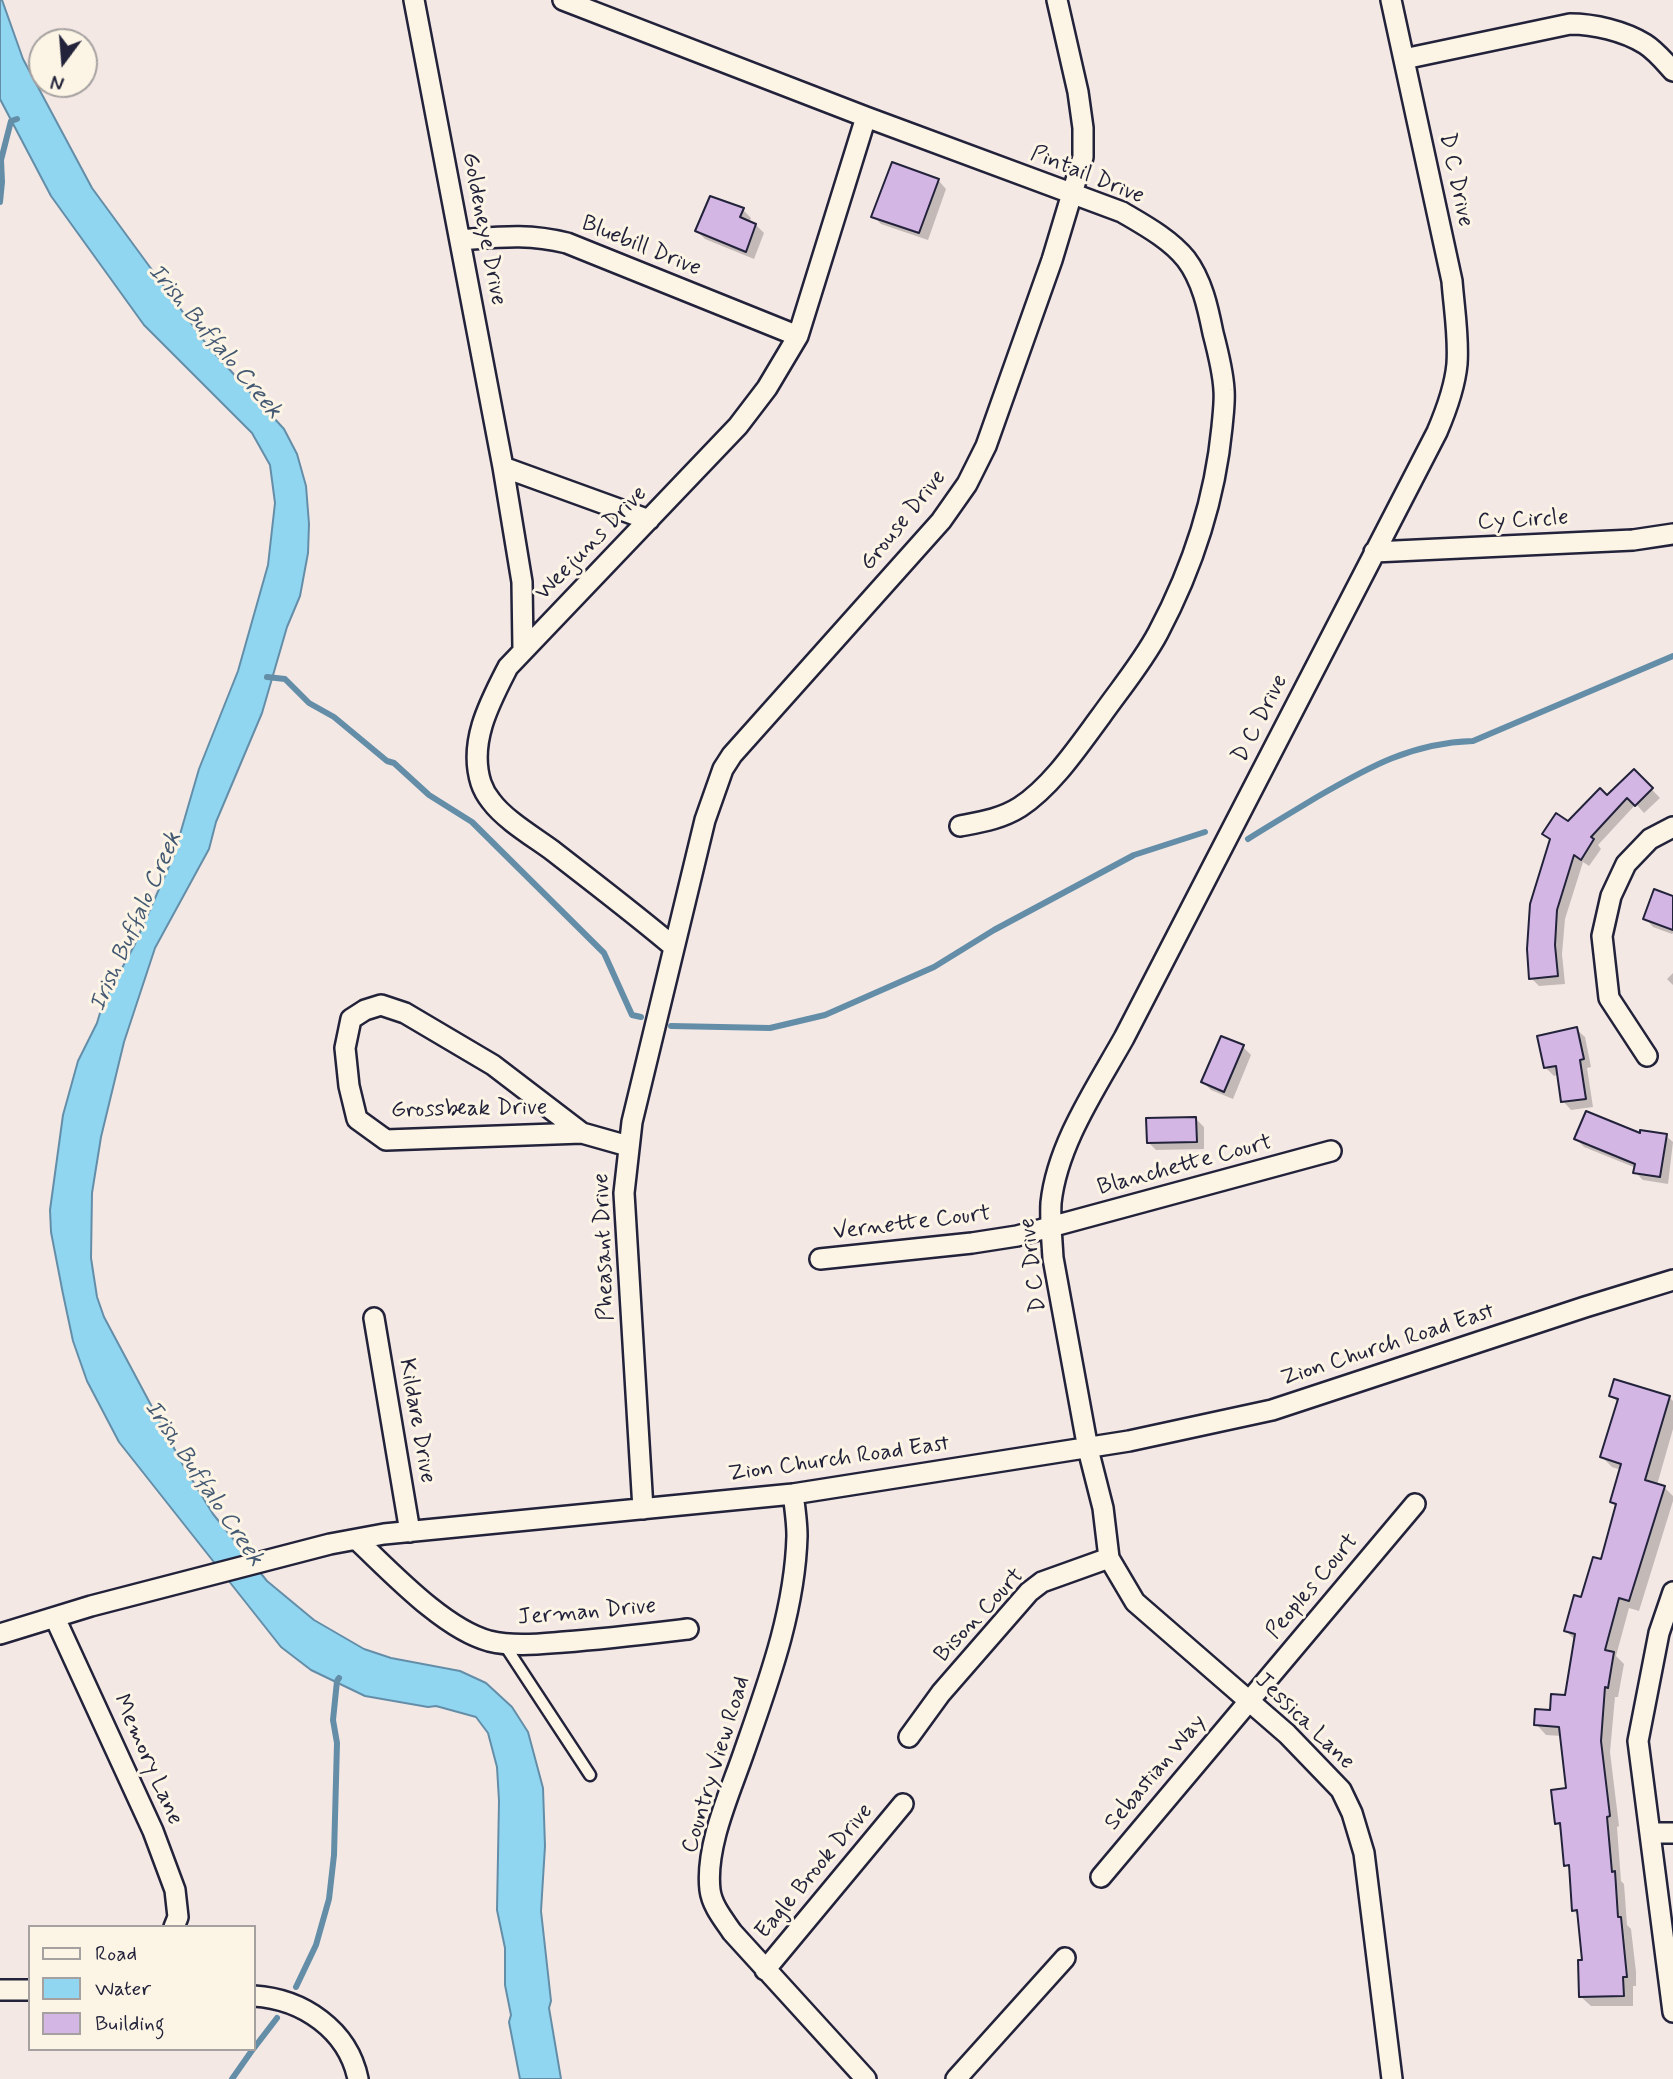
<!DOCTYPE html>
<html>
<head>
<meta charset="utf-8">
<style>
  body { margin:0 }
  #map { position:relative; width:1673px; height:2079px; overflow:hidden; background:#f4e8e5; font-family:Mynerve,sans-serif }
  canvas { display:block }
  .legend { position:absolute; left:28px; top:1925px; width:228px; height:126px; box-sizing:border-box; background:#fcf5e5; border:2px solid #a5a1a1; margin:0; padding:9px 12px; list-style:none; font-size:21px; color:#22223b }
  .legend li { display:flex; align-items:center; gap:14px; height:35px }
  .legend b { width:35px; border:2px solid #a5a1a1 }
  .north { position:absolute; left:28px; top:28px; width:70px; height:70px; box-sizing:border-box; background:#fcf5e5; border:2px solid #a5a1a1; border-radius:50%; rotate:196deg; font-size:19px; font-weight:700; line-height:28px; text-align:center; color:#22223b }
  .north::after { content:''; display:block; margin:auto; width:24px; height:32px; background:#22223b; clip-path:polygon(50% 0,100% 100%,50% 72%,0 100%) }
</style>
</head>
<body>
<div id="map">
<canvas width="1673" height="2079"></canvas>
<ul class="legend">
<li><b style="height:9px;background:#fcf5e5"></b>Road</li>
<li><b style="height:19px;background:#90d6f1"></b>Water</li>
<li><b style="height:19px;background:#d3b6e4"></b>Building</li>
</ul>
<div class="north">N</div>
</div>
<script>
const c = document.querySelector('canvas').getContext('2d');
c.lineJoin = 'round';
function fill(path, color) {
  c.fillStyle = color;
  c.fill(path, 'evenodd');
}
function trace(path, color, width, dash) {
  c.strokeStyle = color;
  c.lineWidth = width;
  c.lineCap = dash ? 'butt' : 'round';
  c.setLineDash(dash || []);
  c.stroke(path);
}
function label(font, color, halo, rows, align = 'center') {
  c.font = font + ' Mynerve,sans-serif';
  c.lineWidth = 6;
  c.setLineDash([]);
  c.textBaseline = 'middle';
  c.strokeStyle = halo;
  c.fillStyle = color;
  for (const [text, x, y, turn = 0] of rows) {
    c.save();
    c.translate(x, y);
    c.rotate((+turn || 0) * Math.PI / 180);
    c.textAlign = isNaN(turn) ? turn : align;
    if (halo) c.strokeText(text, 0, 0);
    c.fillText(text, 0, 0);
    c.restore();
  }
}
const water = new Path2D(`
  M0,0H2L23,59L92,188L207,345L284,429L297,454L306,486L309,524L308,553L300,596L287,627L262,713L216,822L209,849L155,948L124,1042L101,1137L92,1193L91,1258L97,1297L104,1317L183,1465L213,1514L267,1581L314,1620L364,1649L391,1658L460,1671L486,1683L512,1707L528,1732L543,1788L545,1846L541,1911L551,2001L549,2008L561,2079H520L509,2022L511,2015L505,1985V1948L497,1910L499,1801L497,1767L488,1733L476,1717L436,1706L428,1707L365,1696L311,1670L281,1647L119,1442L87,1381L73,1341L63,1294L51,1232L50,1210L63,1115L78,1061L97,1023L103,1003L134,946L174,855L199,769L238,671L268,565L275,503L270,465L252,433L144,325L51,196L0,99Z`);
const shadow = new Path2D(`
  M938,180L946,189L928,240L881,224L873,216Z
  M743,210L751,218L749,223L756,225L764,233L754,259L705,239L697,231Z
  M1634,771L1660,798L1644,813L1636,804L1598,845L1601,849L1589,866L1583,862L1565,919L1562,954L1565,984L1539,986L1531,978L1552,841L1544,833L1568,824L1607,797Z
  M1673,898V933L1672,934L1653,927L1645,918Z
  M1673,973V985L1667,979Z
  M1576,1029L1585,1037L1591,1067L1587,1068L1593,1107L1571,1110L1563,1101L1559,1074L1554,1076L1545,1067Z
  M1243,1047L1251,1055L1233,1099L1211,1090L1203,1082Z
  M1195,1118L1204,1127V1149L1156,1150L1148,1142Z
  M1641,1136H1666L1673,1142L1668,1184L1643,1180L1635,1172L1636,1168L1584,1147L1576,1139Z
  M1611,1396L1669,1397L1673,1401V1429L1657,1485L1664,1487L1673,1496V1501L1639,1611L1629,1608L1616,1656L1624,1664L1618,1697H1615L1610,1752L1619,1826L1617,1827L1621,1881L1624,1884L1627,1925L1631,1929L1636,1972V1986H1633V2006H1591L1580,1996L1584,1962L1579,1916L1573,1910L1571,1870L1566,1865L1563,1829L1557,1823L1568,1789L1562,1736L1546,1735L1536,1724L1552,1712L1566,1697L1575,1640L1566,1631L1602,1561L1617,1507L1612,1502L1621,1470L1612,1467L1602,1457L1619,1403Z`);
const stream = new Path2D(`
  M0,202L2,182L1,160L11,121L17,119
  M267,677L285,679L309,703L334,717L387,761L394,763L429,795L472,822L604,953L632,1015L641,1017
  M1248,839C1270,825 1294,811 1317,797C1369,767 1411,743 1473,741L1673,656
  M671,1026L770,1028L825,1015L934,967L994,930L1134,855L1205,832
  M296,1987L316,1945L329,1899L334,1855L337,1743L333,1720L337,1681L339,1678
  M254,2048L277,2018
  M232,2079L253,2049`);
const building = new Path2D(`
  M892,162L939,179L919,233L871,217Z
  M710,196L744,208L740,217L756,224L746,252L695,231Z
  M1634,769L1653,788L1635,806L1627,798L1591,837L1594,839L1581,860L1574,855L1557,910L1555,945L1558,976L1529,979L1527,949L1530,904L1550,839L1542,834L1556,813L1568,821L1600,788L1607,795Z
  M1654,889L1673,896V930L1643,919Z
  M1577,1027L1584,1059L1580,1060L1586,1099L1561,1102L1556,1066L1544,1068L1537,1036Z
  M1221,1036L1244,1045L1224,1092L1201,1082Z
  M1586,1111L1640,1133V1130L1667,1134L1660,1177L1633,1173L1635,1164L1574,1139Z
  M1196,1117L1197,1142L1147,1143L1146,1118Z
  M1614,1379L1670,1396L1645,1480L1665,1486L1629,1601L1619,1598L1605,1650L1614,1652L1608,1688L1605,1687L1601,1741L1610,1816L1607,1817L1612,1872L1615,1871L1618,1917H1621L1627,1977H1623L1624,1996L1579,1997L1578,1960H1582L1577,1910L1572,1911L1569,1865L1564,1866L1560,1823L1555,1824L1551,1790L1566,1788L1559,1727L1534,1725L1535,1709L1550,1710L1551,1694L1565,1695L1575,1634L1564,1631L1574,1595L1581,1597L1593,1557L1601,1559L1616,1504L1610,1502L1621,1464L1600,1457L1618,1399L1609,1396Z`);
const lane = new Path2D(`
  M504,1644L590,1775`);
const street = new Path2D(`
  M414,0L503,467L649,520
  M563,0L866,117L1122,212C1144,225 1170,239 1186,259C1202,280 1208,308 1213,333C1218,352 1223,371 1224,390C1225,402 1223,415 1222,427C1215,500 1192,569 1158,633C1142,663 1120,689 1101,716C1078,747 1052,786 1020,807C1001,819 981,822 960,826
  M1391,0L1452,281C1454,308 1459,336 1457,364C1455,386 1446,411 1437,432L1124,1038C1096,1088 1057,1145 1051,1203C1050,1221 1052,1240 1053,1258L1088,1449L1103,1508L1109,1558L1135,1602L1287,1734L1341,1790L1352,1813L1364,1853L1392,2079
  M1404,59L1570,24C1594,24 1624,31 1645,44C1656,51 1664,61 1673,71
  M460,240C499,237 528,233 567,243L798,336
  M503,467L522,582L523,649
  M1374,552L1633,540L1673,534
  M674,947C635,914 594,883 553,851C534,837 505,820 491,801C487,796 483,789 481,783C468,742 490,702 508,667L738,426L767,388L798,336L866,117
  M1647,1056L1609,998L1602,936L1611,896L1626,864L1650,839L1673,827
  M582,1133L493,1065L405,1013L381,1005L365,1010L351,1019L345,1048L349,1086L357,1119L386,1140L582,1133L628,1146
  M820,1259L972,1243L1017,1236L1331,1151
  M374,1318L410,1532
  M793,1494C795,1508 797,1522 797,1536C795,1611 768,1683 744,1752C730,1793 705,1846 710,1890C712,1906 724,1920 732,1932L866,2079
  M643,1509L624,1193L632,1122L705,820L723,769L732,755L941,521L967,484L986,446L1052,260L1083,157V128L1078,92L1057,0
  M357,1540C391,1572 444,1629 489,1641C514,1647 539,1644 564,1642C605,1639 646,1634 688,1629
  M1673,1592L1659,1633L1638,1741L1673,2012
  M55,1618L153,1831L175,1890L178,1917L174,1927
  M0,1634L91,1606L330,1544L384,1534L793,1494L1129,1441L1272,1410L1585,1307L1673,1280
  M909,1737L941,1693L1029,1592L1042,1582L1109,1558
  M1651,1833H1673
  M1101,1877L1415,1504
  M765,1970L903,1804
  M0,1990H30
  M254,1996C303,1999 348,2030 358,2079
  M956,2079L1065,1958`);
const streetNames = [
  ["Pintail Drive",1087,176,22],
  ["D C Drive",1455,180,78],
  ["Goldeneye Drive",483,229,79],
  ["Bluebill Drive",641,247,22],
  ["Grouse Drive",904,521,-51],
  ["Cy Circle",1523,521,-3],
  ["Weejuns Drive",592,544,-46],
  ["D C Drive",1261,719,-63],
  ["Grossbeak Drive",469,1110,-1],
  ["Blanchette Court",1185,1166,-15],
  ["Vernette Court",912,1224,-7],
  ["Pheasant Drive",605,1247,-92],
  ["D C Drive",1034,1265,-97],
  ["Zion Church Road East",1388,1346,-18],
  ["Kildare Drive",416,1421,80],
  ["Zion Church Road East",839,1460,-8],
  ["Peoples Court",1313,1587,-50],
  ["Jerman Drive",587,1613,-5],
  ["Bison Court",980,1616,-47],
  ["Jessica Lane",1304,1722,44],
  ["Memory Lane",147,1760,66],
  ["Country View Road",717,1765,-73],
  ["Sebastian Way",1156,1773,-50],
  ["Eagle Brook Drive",815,1872,-50]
];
const waterNames = [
  ["Irish Buffalo Creek",214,342,50],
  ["Irish Buffalo Creek",137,922,-66],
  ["Irish Buffalo Creek",203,1484,56]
];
fill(water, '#90d6f1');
trace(water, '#648ea8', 2);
fill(shadow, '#0003');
trace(stream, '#648ea8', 6);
fill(building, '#d3b6e4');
trace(building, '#22223b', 2);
trace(lane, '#22223b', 15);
trace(street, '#22223b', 24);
trace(lane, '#fcf5e5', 10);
trace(street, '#fcf5e5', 19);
label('23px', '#22223b', '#fcf5e5', streetNames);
label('italic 24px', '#435872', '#fcf5e5', waterNames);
</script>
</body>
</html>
